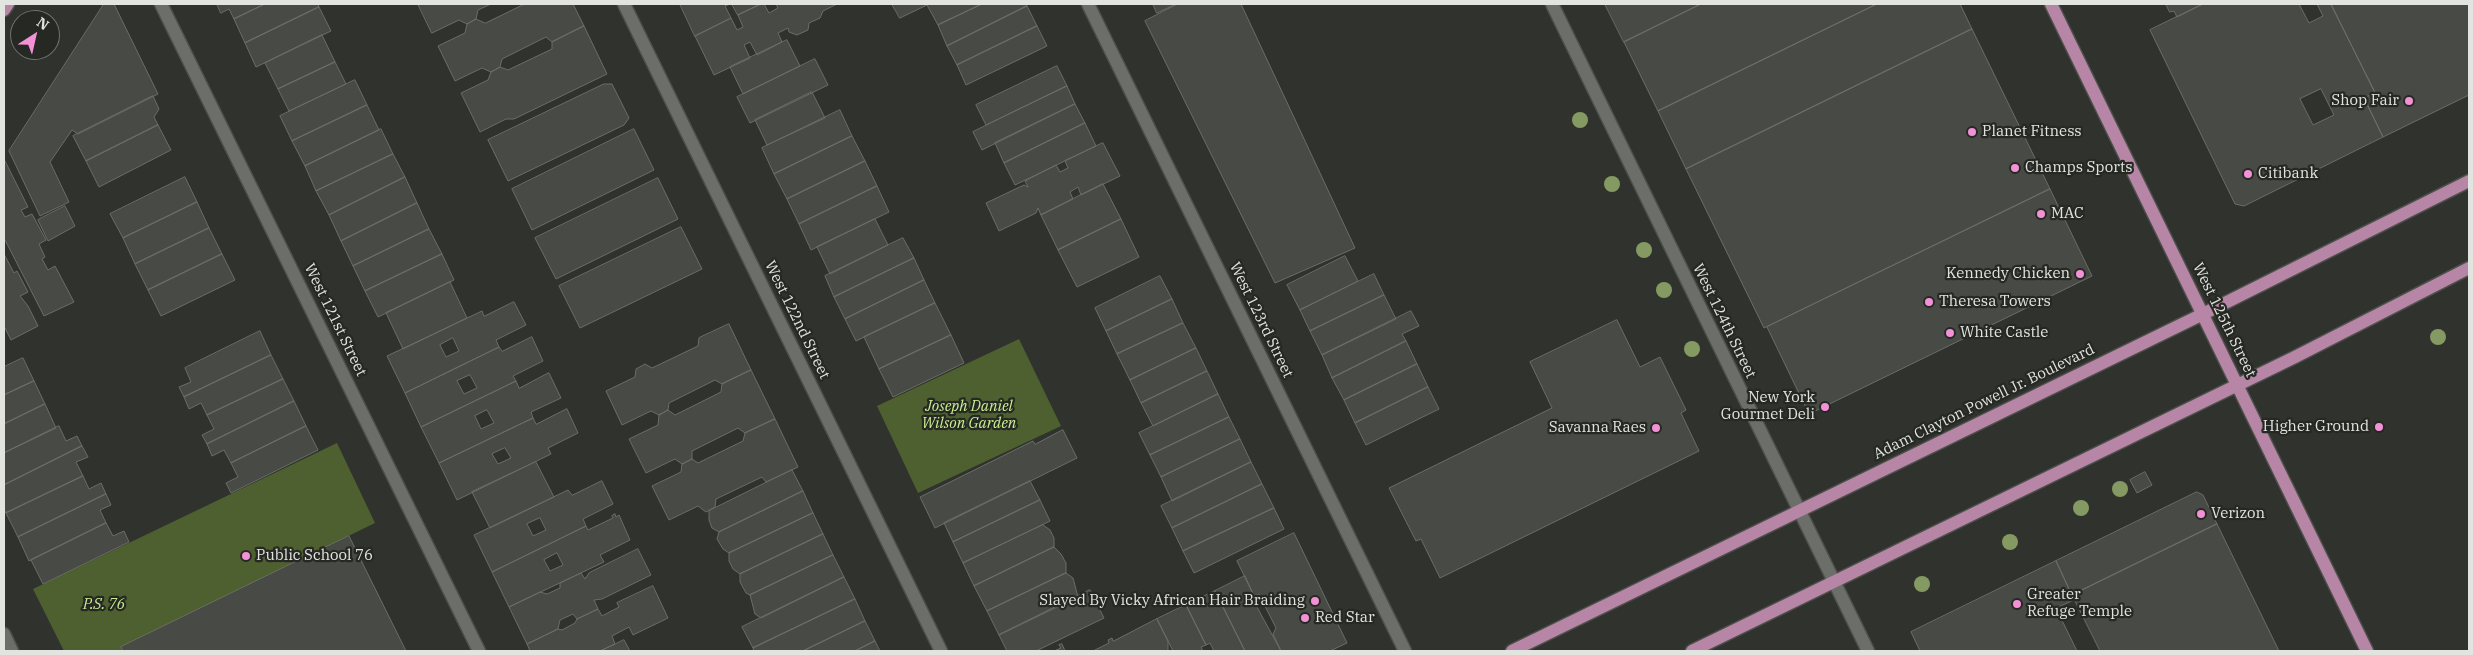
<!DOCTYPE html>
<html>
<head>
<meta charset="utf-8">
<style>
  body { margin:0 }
  #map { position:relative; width:2473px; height:655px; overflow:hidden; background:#30322d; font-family:"IBM Plex Serif",serif }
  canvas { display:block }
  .frame { position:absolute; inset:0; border:5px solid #e2e4e0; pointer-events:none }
  .north { position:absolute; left:10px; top:10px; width:50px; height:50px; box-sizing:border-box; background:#262823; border:1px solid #71736f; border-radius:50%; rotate:35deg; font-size:14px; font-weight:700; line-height:20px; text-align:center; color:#e2e4e0 }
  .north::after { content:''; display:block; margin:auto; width:18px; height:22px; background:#f391d6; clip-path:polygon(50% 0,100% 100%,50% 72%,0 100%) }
</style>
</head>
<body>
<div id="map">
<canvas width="2473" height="655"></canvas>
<div class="frame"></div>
<div class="north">N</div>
</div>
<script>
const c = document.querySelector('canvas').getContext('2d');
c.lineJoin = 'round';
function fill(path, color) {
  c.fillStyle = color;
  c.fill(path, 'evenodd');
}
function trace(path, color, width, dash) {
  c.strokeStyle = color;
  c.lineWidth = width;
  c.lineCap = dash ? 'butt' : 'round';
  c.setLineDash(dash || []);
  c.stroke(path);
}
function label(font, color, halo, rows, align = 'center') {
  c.font = font + ' "IBM Plex Serif",serif';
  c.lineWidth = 4.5;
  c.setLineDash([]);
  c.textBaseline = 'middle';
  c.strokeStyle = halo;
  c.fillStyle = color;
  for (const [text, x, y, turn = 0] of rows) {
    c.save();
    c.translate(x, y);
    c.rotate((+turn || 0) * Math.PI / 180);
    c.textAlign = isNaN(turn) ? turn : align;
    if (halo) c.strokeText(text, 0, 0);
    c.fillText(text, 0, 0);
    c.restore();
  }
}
const green = new Path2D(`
  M1019,339L1061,426L918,493L877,406Z
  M337,443L375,523L121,647L123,651H64L33,589Z`);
const building = new Path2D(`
  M104,4H114L158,94L78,134L72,130L50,162L69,202L40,216L9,151Z
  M217,4H265L234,19L229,9L221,13Z
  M265,4H318L319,7L245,43L234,19Z
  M418,4H491L478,10L476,19L467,24L459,20L432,33Z
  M525,4H573L584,26L552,42L546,37L502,59L500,67L491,72L482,68L455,81L438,46L465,33L467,24L476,19L485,23Z
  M680,4H730L725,6L731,18L695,36Z
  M732,4H761L738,15Z
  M761,4H764L769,13L778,8L776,4H837L823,11L820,18L809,23L808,30L797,35L789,32L788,28L778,33L782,42L757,55L750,42L744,45L750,58L714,75L695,36L731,18L737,30L743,27L738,15Z
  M892,4H929L900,18Z
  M929,4H982L938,25L927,5Z
  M982,4H1026L1027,6L947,46L938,25Z
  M1153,4H1176L1157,13Z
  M1178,4H1241L1355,248L1275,283L1145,21Z
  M1605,4H1701L1624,42Z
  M1701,4H1877L1658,111L1624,42Z
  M1877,4H1960L1972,29L1686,169L1658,111Z
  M2166,4H2203L2177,17L2174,11L2170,12Z
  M2203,4H2299L2309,23L2323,16L2317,4H2331L2375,93L2364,98L2383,137L2244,206L2235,204L2150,30ZM2321,89L2334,115L2313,125L2300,99Z
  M2331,4H2469V95L2383,137L2364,98L2375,93Z
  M1027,6L1037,26L957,65L947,46Z
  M319,7L331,31L256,67L245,43Z
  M584,26L607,74L514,119H506L480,132L461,93L488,80L491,72L500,67L508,70L552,49V42Z
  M1037,26L1047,46L966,85L957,65Z
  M1972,29L2050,189L1764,328L1686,169Z
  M322,35L335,62L278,89L265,63Z
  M787,40L800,66L743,94L730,67Z
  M815,59L828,85L750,123L737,97Z
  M335,62L346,84L289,111L278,89Z
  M1057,66L1067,86L986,125L976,105Z
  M355,80L367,105L292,141L280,116Z
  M604,84H612L629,118L624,125L508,181L488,140Z
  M1067,86L1075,104L982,150L973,132Z
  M812,92L825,118L767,145L755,120Z
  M153,96L159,109L154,117L158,125L86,161L73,136Z
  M1075,104L1085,123L1004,163L995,143Z
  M367,105L379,130L305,166L292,141Z
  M840,110L852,136L774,174L762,148Z
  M1085,123L1096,146L1015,185L1004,163Z
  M158,125L171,150L99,187L86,161Z
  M381,129L393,154L316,191L305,166Z
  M634,129L654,170L532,230L512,189Z
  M852,136L865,161L787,199L774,174Z
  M1103,143L1120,176L1081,195L1078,187L1070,192L1073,199L1041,215L1038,208L1036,213L999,231L986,203L1024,185L1028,187L1025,181L1056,165L1060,172L1068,168L1065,161Z
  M393,154L405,177L329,215L316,191Z
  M4,159L28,207L21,210L25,217L32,214L46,240L39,244L45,257L42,259L48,270L55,266L74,302L44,316L4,238Z
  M865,161L877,186L799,224L787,199Z
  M185,177L197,202L123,238L110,214Z
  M405,177L417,203L341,241L329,215Z
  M658,178L678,219L556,279L535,238Z
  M1103,184L1121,219L1058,250L1041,215Z
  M877,186L889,212L811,250L799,224Z
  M2050,189L2092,276L1809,414L1767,327Z
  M197,202L209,228L135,264L123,238Z
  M417,203L429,229L353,266L341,241Z
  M65,206L75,226L48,241L38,220Z
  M875,219L888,245L830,274L817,247Z
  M1121,219L1139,257L1077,287L1058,250Z
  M681,227L702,269L580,328L559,286Z
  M209,228L222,254L148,290L135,264Z
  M429,229L442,254L365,291L353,266Z
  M903,238L914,258L834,297L825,276Z
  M4,254L14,273L17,271L28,292L20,296L28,306L38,326L11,340L4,326Z
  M222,254L235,280L161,316L148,290Z
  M442,254L454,280L378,317L365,291Z
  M1345,256L1358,281L1300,310L1287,285Z
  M914,258L924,280L845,319L834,297Z
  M1374,274L1384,295L1310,331L1300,310Z
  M1160,276L1172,299L1106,331L1095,308Z
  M924,280L935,303L856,341L845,319Z
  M450,282L467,318L403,349L386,313Z
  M1384,295L1396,319L1322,355L1310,331Z
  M1172,299L1183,323L1117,354L1106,331Z
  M514,302L526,325L496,340L499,347L405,393L387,356L482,311L484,316ZM453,338L459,351L446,357L440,345Z
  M935,303L951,335L879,369L864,337Z
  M1411,311L1419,326L1402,334L1406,341L1332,378L1322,355Z
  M1617,320L1640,367L1660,357L1686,410L1681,413L1699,451L1440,578L1421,539L1416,541L1389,488L1552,408L1530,362Z
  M1183,323L1196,348L1130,380L1117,354Z
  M729,324L751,370L722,384L715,380L669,403L668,410L659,415L651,411L622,425L606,391L635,377L636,369L645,364L652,368L698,346L699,338Z
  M260,331L271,355L184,397L179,387L191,382L185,368Z
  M951,335L964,363L893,397L879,369Z
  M532,337L543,361L513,376L516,381L421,427L405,393L499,347L502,351ZM470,375L477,388L464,394L457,381Z
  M1406,341L1417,364L1344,400L1332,378Z
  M1196,348L1207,371L1141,403L1130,380Z
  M271,355L283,379L207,415L201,403L189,409L184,397Z
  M23,358L34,381L4,395V367Z
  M1417,364L1428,387L1355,423L1344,400Z
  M751,370L775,419L745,433L738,428L692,451V459L682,464L675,459L646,473L629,439L658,425L659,415L668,410L675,415L721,392L722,384Z
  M1207,371L1218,394L1153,426L1141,403Z
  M549,373L561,398L531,412L533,418L439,463L421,427L516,381L519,388ZM487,410L494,423L481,429L475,416Z
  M283,379L294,401L207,444L202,435L214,429L207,415Z
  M34,381L45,404L4,424V395Z
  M1428,387L1439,409L1366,445L1355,423Z
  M1218,394L1229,417L1150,455L1139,433Z
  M294,401L306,426L231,463L224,450L212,456L207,444Z
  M45,404L56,428L4,453V424Z
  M567,409L578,433L548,448L551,454L457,500L439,463L533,418L536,424ZM505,448L511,458L498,464L492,454Z
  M1229,417L1240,439L1161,477L1150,455Z
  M775,419L798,467L766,482L762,477L716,499L715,507L706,512L698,506L669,520L652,486L681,472L682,464L692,459L698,463L743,441L745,433Z
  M59,426L66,441L77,436L82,446L4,485V453Z
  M306,426L318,450L231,493L226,483L238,477L231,463Z
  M1063,430L1077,458L935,528L920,497L1033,441L1035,444Z
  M1240,439L1251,462L1172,501L1161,477Z
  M82,446L88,457L76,462L83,476L6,513L4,509V485Z
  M536,462L554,497L490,528L472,492Z
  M1251,462L1262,484L1172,528L1161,506Z
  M792,470L803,491L719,532L712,528L709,520V511Z
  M2145,472L2152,485L2137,493L2130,480Z
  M83,476L89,489L101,483L106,494L18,537L6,513Z
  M602,481L613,504L583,519L586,526L492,572L474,535L568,490L572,495ZM540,518L546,530L533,536L527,524Z
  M1030,481L1040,500L953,542L944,523Z
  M1262,484L1274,508L1183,551L1172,528Z
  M803,491L813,513L729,553L723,549L717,539L719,532Z
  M2197,492L2203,495L2217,524L2072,595L2056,561Z
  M106,494L111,505L100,510L106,523L29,561L18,537Z
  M1040,500L1050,521L963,563L953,542Z
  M1274,508L1284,529L1194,573L1183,551Z
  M813,513L823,534L740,574L733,569L729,561V553Z
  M615,514L616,517L619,515L630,540L600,555L604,562L509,607L492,572L586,526L588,530L613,518L612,516ZM557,553L563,565L550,571L544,560Z
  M106,523L113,536L124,531L129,542L43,584L31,560Z
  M2217,524L2279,651H2100L2072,595Z
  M1043,525L1050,530L1054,538V547L974,586L963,563Z
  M1294,533L1347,643L1330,651H1281L1273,634L1276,628L1259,594L1254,596L1237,561Z
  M823,534L833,555L750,595L746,593L740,582V574Z
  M349,536L406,651H123L121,647Z
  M1054,547L1061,554L1066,563V573L987,611L974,586Z
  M638,549L651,575L602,599L594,600L598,609L577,619L573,614L560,620L558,629L527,644L509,607L540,592L547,594L560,588V583L581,573L585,579L589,573Z
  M833,555L844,577L761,618L755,614L750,595Z
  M2056,561L2074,600L2056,608L2077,651H1920L1911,632Z
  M1066,573L1073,578L1078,597L999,635L987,611Z
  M1245,576L1254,596L1252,598L1281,651H1245L1215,591Z
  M844,577L855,599L753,648L742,627Z
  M653,586L668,618L633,635L629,627L612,636L615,644L600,651H530L527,644L558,629L562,630L575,623L577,619L598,609L602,616L619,607L617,603Z
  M1090,590L1104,618L1036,651H1007L999,635Z
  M1215,591L1245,651H1214L1210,643L1206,645L1186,605Z
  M855,599L865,621L803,651H754L753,648Z
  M1186,605L1206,645L1201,647L1203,651H1173L1157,619Z
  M1157,619L1168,641V651H1093L1109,643L1108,640L1112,638L1113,641Z
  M865,621L875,641L855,651H803Z
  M624,640L630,651H600L615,644Z
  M875,641L880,651H855Z
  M1062,644L1065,651H1054L1061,648L1059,645Z`);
const minor = new Path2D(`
  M161,4L479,651
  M624,4L941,651
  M1088,4L1405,651
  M1552,4L1868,651
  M4,634L12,651`);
const major = new Path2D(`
  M2051,4L2367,651
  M4,10L8,4
  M1512,651L2203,314L2469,181
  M1692,651L2295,357L2469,268`);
const trees = [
  [1580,120],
  [1612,184],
  [1644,250],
  [1664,290],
  [2438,337],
  [1692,349],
  [2120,489],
  [2081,508],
  [2010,542],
  [1922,584]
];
const markers = [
  [2409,101,5,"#f391d6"],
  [1972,132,5,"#f391d6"],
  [2015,168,5,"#f391d6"],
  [2248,174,5,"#f391d6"],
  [2041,214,5,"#f391d6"],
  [2080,274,5,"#f391d6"],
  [1929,302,5,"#f391d6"],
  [1950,333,5,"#f391d6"],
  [1825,407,5,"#f391d6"],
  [2379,427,5,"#f391d6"],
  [1656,428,5,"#f391d6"],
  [2201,514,5,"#f391d6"],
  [246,556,5,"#f391d6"],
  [1315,601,5,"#f391d6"],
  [2017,604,5,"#f391d6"],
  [1305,618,5,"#f391d6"]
];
const poiNames = [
  ["Shop Fair",2399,101,"right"],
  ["Planet Fitness",1982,132],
  ["Champs Sports",2025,168],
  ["Citibank",2258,174],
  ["MAC",2051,214],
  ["Kennedy Chicken",2070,274,"right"],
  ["Theresa Towers",1939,302],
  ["White Castle",1960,333],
  ["New York",1815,398,"right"],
  ["Gourmet Deli",1815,415,"right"],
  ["Higher Ground",2369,427,"right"],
  ["Savanna Raes",1646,428,"right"],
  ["Verizon",2211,514],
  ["Public School 76",256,556],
  ["Greater",2027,595],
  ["Refuge Temple",2027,612],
  ["Slayed By Vicky African Hair Braiding",1305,601,"right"],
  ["Red Star",1315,618]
];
const streetNames = [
  ["West 121st Street",335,320,64],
  ["West 122nd Street",797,320,64],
  ["West 123rd Street",1261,320,64],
  ["West 125th Street",2224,320,64],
  ["West 124th Street",1724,321,64],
  ["Adam Clayton Powell Jr. Boulevard",1984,402,-26]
];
const parkNames = [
  ["Joseph Daniel",969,407],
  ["Wilson Garden",969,424],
  ["P.S. 76",104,605]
];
fill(green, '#4e6030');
fill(building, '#484a45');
trace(building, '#6b6d67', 1);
trace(minor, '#4d4f4a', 15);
trace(major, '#4d4f4a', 15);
trace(minor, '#6c6f69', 12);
trace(major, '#b785a6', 12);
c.fillStyle = '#859a63';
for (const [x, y] of trees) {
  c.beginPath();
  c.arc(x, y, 8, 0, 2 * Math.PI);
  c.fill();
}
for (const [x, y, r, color] of markers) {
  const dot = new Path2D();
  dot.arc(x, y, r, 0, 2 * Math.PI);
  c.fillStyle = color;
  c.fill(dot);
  trace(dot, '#262823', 2);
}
label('15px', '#e2e4e0', '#262823', poiNames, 'left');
label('15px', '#e2e4e0', '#262823', streetNames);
label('italic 15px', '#caf090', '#262823', parkNames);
</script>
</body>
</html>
